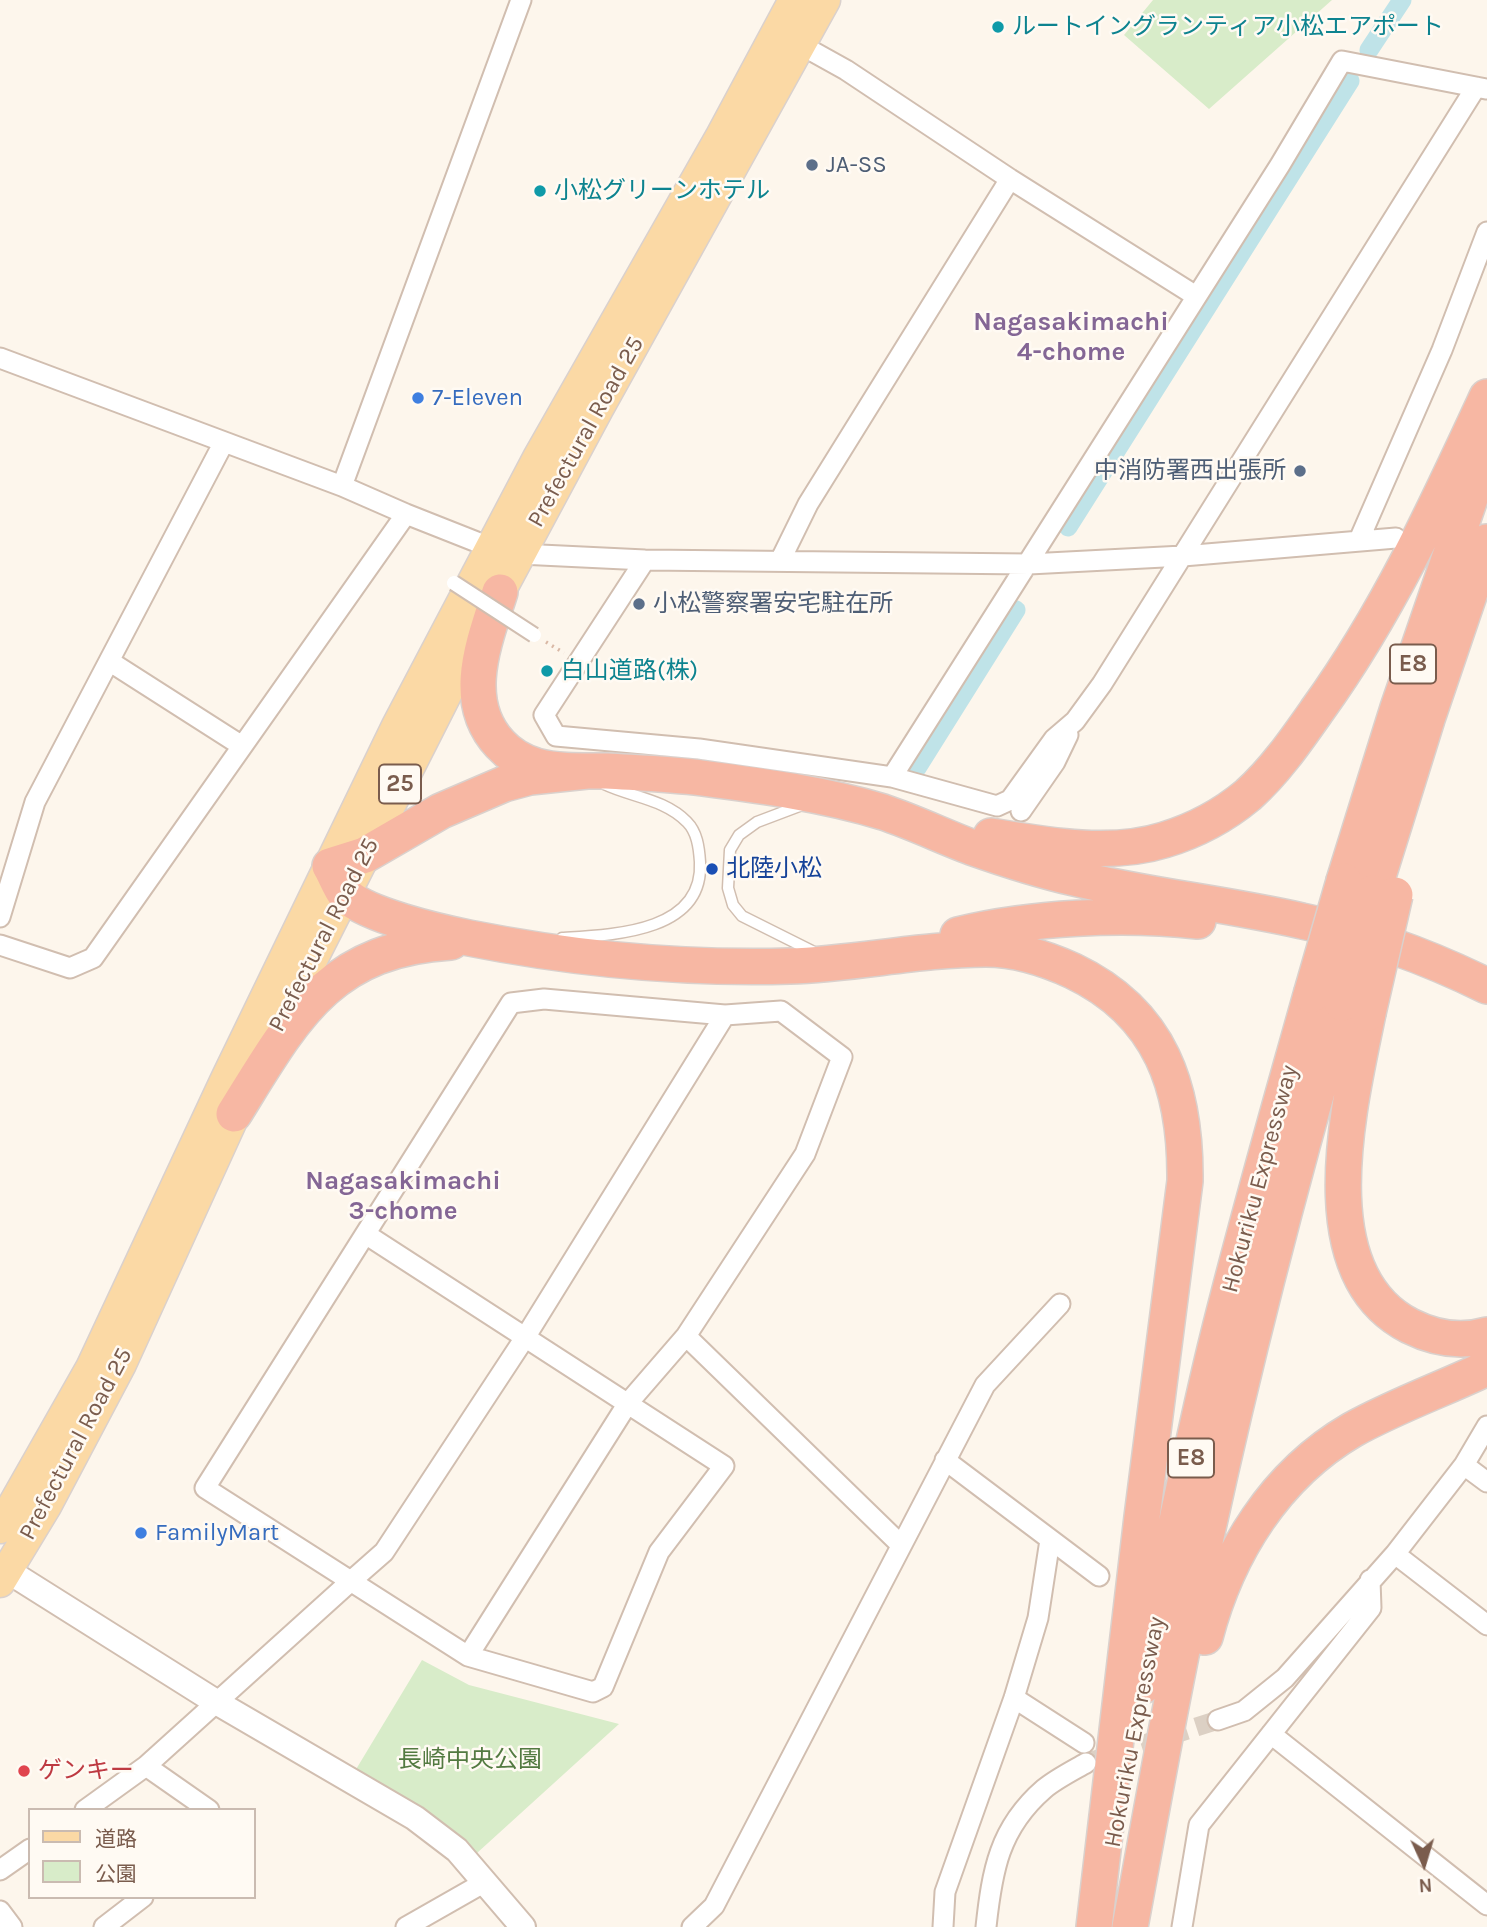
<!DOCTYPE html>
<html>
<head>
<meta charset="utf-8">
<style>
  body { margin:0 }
  #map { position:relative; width:1487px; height:1927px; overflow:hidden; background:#fdf6ec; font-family:Karla,"Noto Sans JP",sans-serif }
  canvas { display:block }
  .legend { position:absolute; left:28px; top:1808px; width:228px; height:91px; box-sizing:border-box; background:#fffaf3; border:2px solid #cabbb1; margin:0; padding:9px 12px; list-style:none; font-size:21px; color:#7a5c4d }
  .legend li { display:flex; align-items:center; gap:14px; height:35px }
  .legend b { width:35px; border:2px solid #cabbb1 }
  .north { position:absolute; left:1389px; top:1829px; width:70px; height:70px; -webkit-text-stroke:5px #fffaf3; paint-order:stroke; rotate:176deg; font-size:19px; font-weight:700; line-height:28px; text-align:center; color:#7a5c4d }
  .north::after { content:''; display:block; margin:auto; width:24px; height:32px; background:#7a5c4d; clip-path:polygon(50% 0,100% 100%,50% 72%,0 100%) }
</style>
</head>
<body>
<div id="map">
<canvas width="1487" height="1927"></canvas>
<ul class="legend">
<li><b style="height:9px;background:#fbd9a5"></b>道路</li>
<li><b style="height:19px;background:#d8ecc9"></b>公園</li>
</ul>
<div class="north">N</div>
</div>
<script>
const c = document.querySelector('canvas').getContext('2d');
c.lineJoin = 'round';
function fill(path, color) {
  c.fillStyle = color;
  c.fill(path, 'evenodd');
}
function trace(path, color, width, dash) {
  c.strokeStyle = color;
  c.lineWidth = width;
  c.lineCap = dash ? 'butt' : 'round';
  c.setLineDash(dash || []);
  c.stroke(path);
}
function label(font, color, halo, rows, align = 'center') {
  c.font = font + ' Karla,"Noto Sans JP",sans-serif';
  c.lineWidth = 5;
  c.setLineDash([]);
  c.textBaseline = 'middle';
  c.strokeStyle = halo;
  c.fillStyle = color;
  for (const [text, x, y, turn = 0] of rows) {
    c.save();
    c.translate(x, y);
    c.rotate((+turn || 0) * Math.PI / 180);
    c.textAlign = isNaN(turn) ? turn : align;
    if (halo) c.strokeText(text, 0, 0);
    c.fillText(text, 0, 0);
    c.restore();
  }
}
const green = new Path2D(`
  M1153,0H1332L1209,109L1124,35Z
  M422,1660L469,1685L619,1724L477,1853L355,1771Z`);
const canal = new Path2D(`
  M1369,50L1402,0
  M1068,527L1350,81
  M917,768L1016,610`);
const minorTunnel = new Path2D(`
  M1086,1763L1218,1720`);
const path = new Path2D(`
  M546,642L564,653`);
const service = new Path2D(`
  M802,805L757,822L739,835L730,850L728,888L733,905L742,916L816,953
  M562,938C614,935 704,932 700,862C699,847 697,832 687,822C665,799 631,797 604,784`);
const minor = new Path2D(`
  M801,45L846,70L1010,179L1196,296
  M0,358L342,486L406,514L492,548L520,554L645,560L1029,564L1183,556L1396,538
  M342,486L521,0
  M1359,540L1442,350L1487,232
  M645,560L544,715L556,736L699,749L892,777L997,806L1010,800L1054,739L1075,721L1102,684L1476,87
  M780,561L808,504L1010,179
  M109,661L242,746
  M892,777L1280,165L1342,61L1486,89
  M1021,811L1055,762L1068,735
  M0,917L35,802L224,442
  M0,945L70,968L93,958L406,514
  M686,1336L901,1545
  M945,1460L1099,1576
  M1464,1465L1487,1482
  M1395,1554L1487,1625
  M468,1656L628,1403L686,1336L805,1154L842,1057L781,1011L725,1015
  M1014,1698L1084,1743
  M1218,1720L1244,1711L1285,1678L1395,1554L1464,1465L1487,1426
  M1271,1734L1487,1905
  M146,1766L209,1810
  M85,1810L146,1766L351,1581L384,1552L526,1336L725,1015L544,999L511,1003L205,1488L468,1656L593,1692L603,1687L659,1552L724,1466L367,1235
  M0,1870L30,1849
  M0,1911L12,1927
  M104,1927L143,1897
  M406,1927L485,1882
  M692,1927L714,1906L985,1385L1060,1304
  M943,1927L945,1892L1014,1698L1038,1618L1050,1540
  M986,1927C992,1871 999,1828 1044,1789C1056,1779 1072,1771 1086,1763
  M1182,1927L1199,1825L1371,1608L1370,1580`);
const tertiary = new Path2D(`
  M0,1566L216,1702L415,1818L457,1850L523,1927`);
const primary = new Path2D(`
  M276,1031L463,661L598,409L825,0
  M0,1528L91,1368L226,1079L397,726L538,458L720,138L794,0
  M0,1582L46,1506L121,1364L244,1094`);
const motorway = new Path2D(`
  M500,592C485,640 459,700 500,744C509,754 523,762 536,766C558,772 583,771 607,771C639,773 670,774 702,778C763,786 824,794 883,812C913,822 942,836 971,847C1005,859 1039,870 1074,878C1149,896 1227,904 1302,921C1366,934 1428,957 1487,986
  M587,771L530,777L504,784L441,811L365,855L330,866C335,874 339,886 345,894C364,915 440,932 469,938C575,959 682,969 790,966C856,964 920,949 986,949C1015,949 1047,959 1073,971C1161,1013 1186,1088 1185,1181L1142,1517L1094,1927
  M991,836C1045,845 1110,857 1164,840C1194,831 1224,815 1248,795C1275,771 1297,739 1318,709C1388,612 1437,505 1487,397
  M1344,881L1398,708L1487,449
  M1374,889L1427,719L1487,542
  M958,935C1031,917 1123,913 1198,921
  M1368,1013C1350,1103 1306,1273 1410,1326C1434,1338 1460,1343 1487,1335
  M234,1114C293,1019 328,949 451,942
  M1205,1637C1227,1553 1275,1475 1352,1430C1395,1406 1443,1389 1487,1368
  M1143,1686C1166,1573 1188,1461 1215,1349C1244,1230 1278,1113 1311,995
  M1130,1927C1154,1797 1177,1666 1206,1537C1245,1357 1291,1180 1342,1003`);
const pedestrianBridge = new Path2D(`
  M454,583L534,635`);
const motorwayBridge = new Path2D(`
  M1311,995L1344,881
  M1342,1003L1373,893
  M1368,1013L1395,895`);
const markers = [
  [998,27,7,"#0f9aa8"],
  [812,165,7,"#5c6f8a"],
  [540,191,7,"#0f9aa8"],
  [418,398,7,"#3f7fe0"],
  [1300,471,7,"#5c6f8a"],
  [639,604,7,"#5c6f8a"],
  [547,671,7,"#0f9aa8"],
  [712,869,7,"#1a4fb4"],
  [141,1533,7,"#3f7fe0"],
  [24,1771,7,"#e0444e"]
];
const shields = [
  [1413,664,46],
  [400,784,42],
  [1191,1458,46]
];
const shieldNames = [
  ["E8",1413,664],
  ["25",400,784],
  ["E8",1191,1458]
];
const cultureNames = [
  ["ルートイングランティア小松エアポート",1012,27],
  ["小松グリーンホテル",554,191],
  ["白山道路(株)",561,671]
];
const serviceNames = [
  ["JA-SS",826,165],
  ["中消防署西出張所",1286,471,"right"],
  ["小松警察署安宅駐在所",653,604]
];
const shopNames = [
  ["7-Eleven",432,398],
  ["FamilyMart",155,1533]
];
const streetNames = [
  ["Prefectural Road 25",586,432,-61],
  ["Prefectural Road 25",324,935,-63],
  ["Hokuriku Expressway",1260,1179,-75],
  ["Prefectural Road 25",76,1444,-62],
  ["Hokuriku Expressway",1135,1732,-79]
];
const transitNames = [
  ["北陸小松",726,869]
];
const parkNames = [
  ["長崎中央公園",470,1760]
];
const healthNames = [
  ["ゲンキー",38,1771]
];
const neighbourhoodNames = [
  ["Nagasakimachi",1071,323],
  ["4-chome",1071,353],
  ["Nagasakimachi",403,1182],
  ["3-chome",403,1212]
];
fill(green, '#d8ecc9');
trace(canal, '#bfe3e8', 19);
trace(minorTunnel, '#dcd0c4', 19, [19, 10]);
trace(service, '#d1beb0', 13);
trace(minor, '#d1beb0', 23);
trace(tertiary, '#d1beb0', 28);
trace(primary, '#dad1cd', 33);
trace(motorway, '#dad1cd', 38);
trace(path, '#d9b8a5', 3.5, [2, 5]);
trace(service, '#fff', 10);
trace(minor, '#fff', 19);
trace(tertiary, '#fff', 24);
trace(primary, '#fbd9a5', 30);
trace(motorway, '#f7b7a3', 35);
trace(pedestrianBridge, '#d1beb0', 18, []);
trace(motorwayBridge, '#dad1cd', 38, []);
trace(pedestrianBridge, '#fff', 14);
trace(motorwayBridge, '#f7b7a3', 35);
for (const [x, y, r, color] of markers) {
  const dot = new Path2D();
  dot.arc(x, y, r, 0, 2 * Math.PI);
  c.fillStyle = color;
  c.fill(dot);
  trace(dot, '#fffaf3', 2.5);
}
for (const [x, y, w] of shields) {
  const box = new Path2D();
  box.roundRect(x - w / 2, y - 19.5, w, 39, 5);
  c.fillStyle = '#fffaf3';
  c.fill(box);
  trace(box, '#7a5c4d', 2);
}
label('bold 23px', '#7a5c4d', null, shieldNames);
label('24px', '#0d838f', '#fffaf3', cultureNames, 'left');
label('24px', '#4e5e75', '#fffaf3', serviceNames, 'left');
label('24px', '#366cbe', '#fffaf3', shopNames, 'left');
label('24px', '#7a5c4d', '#fffaf3', streetNames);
label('24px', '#164399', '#fffaf3', transitNames, 'left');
label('24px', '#537a41', '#fffaf3', parkNames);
label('24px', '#be3a42', '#fffaf3', healthNames, 'left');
label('bold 26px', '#846695', '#fffaf3', neighbourhoodNames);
</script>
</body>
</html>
